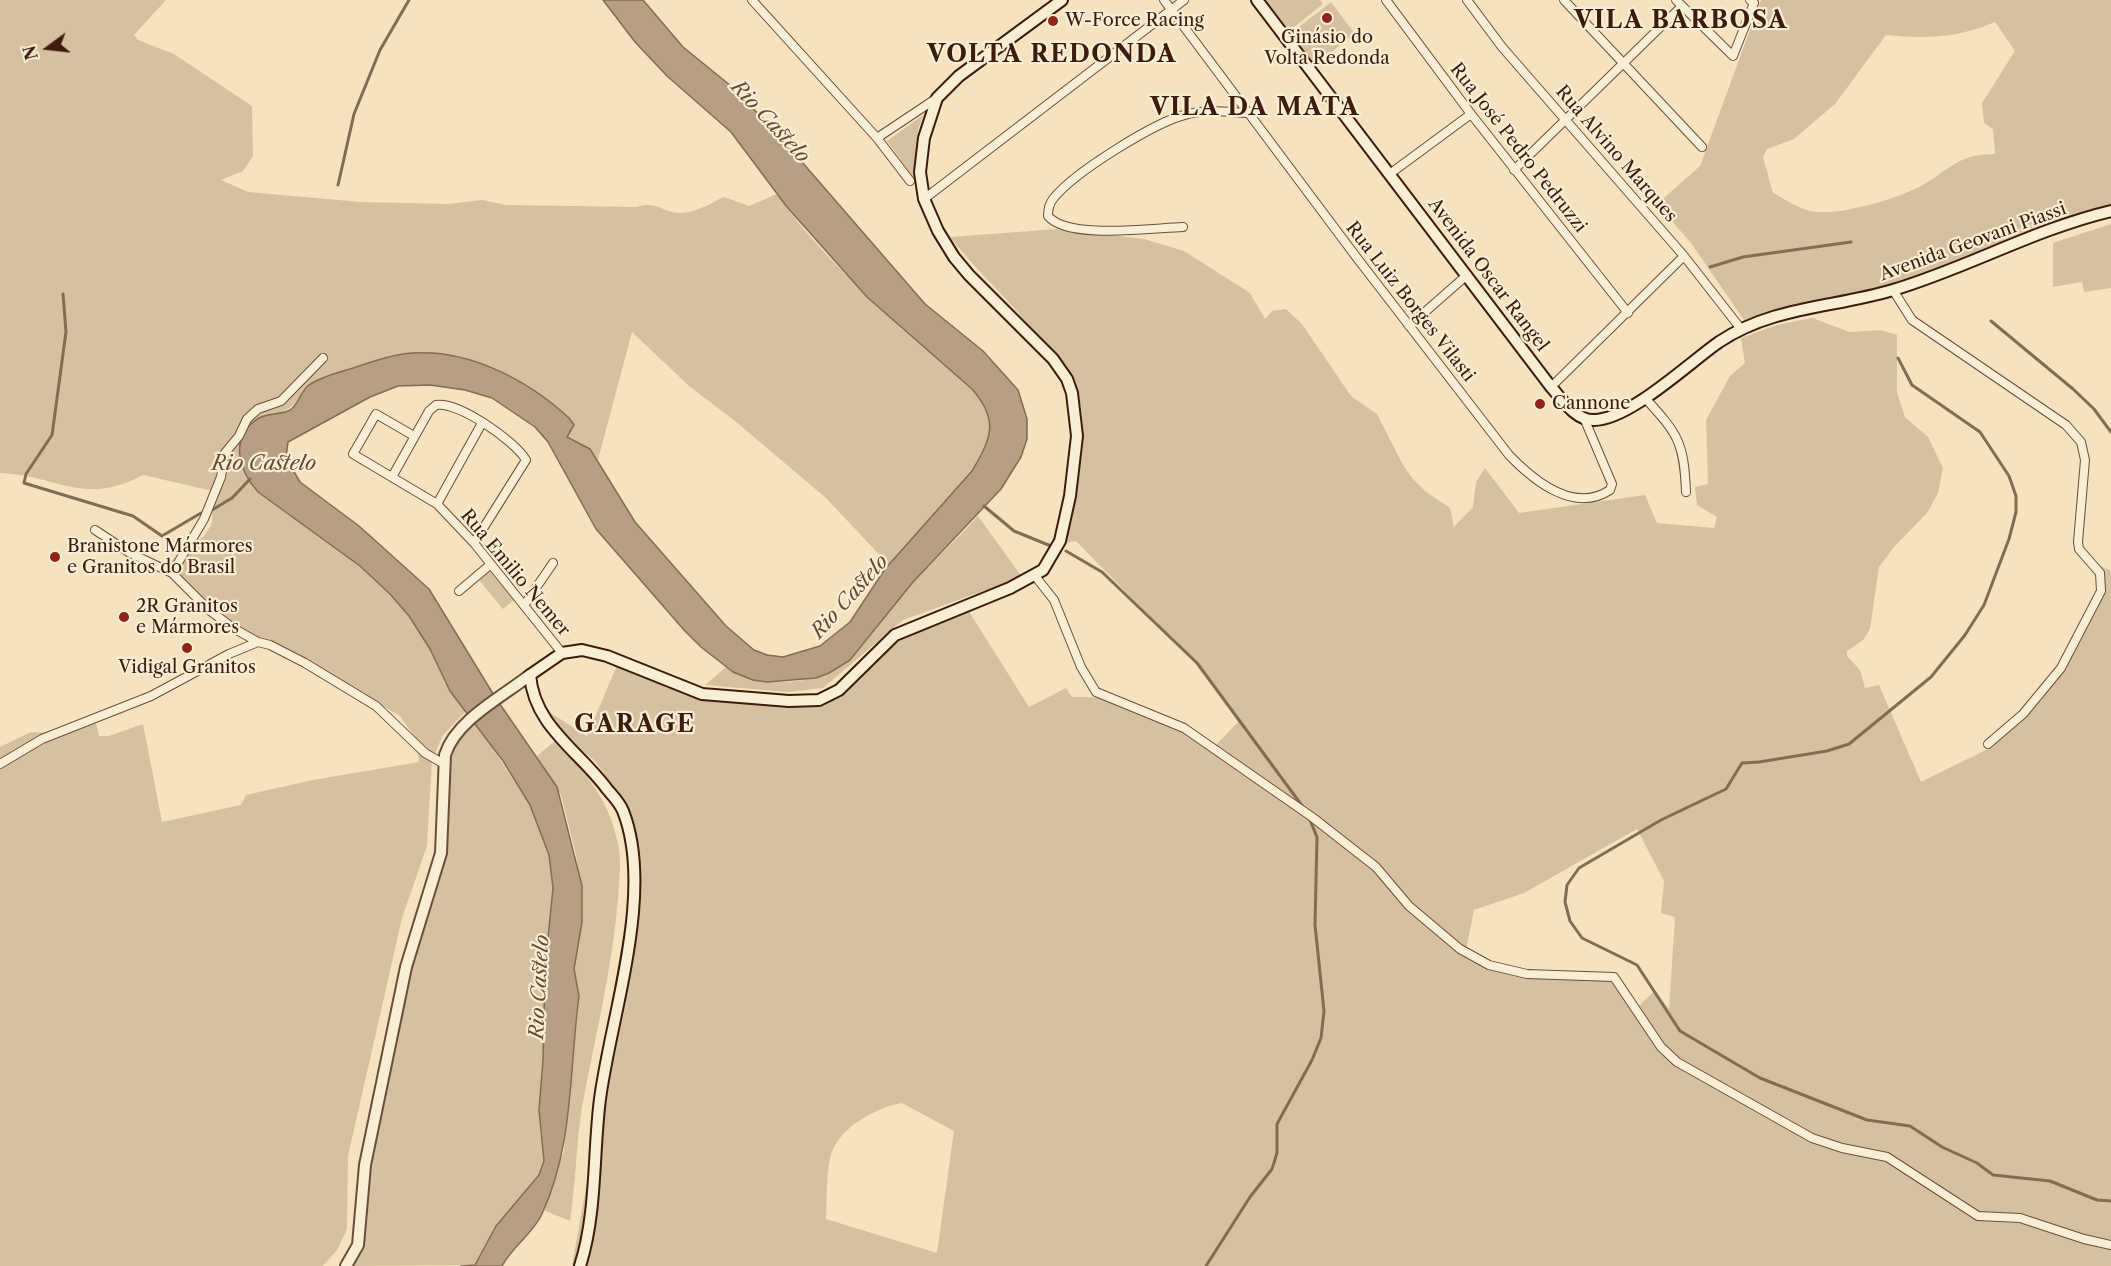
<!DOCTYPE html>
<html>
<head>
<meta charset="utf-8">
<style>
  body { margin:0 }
  #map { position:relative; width:2111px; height:1266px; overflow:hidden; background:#f4e3be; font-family:"Libre Caslon Text",serif }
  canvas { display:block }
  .north { position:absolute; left:18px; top:18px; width:60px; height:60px; -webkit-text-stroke:4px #f8edd5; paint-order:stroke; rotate:255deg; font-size:16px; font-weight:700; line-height:24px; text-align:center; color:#3d1c0d }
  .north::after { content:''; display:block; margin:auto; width:21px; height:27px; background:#3d1c0d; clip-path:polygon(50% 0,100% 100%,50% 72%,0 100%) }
</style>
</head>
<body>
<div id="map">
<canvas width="2111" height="1266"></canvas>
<div class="north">N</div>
</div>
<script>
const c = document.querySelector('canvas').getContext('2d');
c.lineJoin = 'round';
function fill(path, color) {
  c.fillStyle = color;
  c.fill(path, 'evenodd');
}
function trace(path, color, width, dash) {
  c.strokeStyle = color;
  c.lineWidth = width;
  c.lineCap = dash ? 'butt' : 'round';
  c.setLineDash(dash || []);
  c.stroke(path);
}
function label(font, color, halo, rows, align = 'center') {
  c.font = font + ' "Libre Caslon Text",serif';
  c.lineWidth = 4.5;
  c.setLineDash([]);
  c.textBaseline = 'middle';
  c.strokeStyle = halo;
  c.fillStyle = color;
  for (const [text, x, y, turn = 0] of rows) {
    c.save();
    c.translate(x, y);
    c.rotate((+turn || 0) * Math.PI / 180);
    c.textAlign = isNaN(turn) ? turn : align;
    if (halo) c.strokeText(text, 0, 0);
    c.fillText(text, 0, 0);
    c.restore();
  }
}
const green = new Path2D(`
  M0,0H166L134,35L138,40L174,54L252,106L253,156L243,171L221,180L248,192L361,202L448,204L483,200L506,205L636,207C660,200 662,214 683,213C697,212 711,203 724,197L749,206L777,194C830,270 903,327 972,389C980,399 988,407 990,420C996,460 915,536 889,565L826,498L735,421L689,386L632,332L598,460L590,449L567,437L574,427C558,413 543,395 525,384C457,343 392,348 322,379C298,390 301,407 276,414L259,492C304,523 355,555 392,596C422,630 443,672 466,711L443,735L432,760L427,846L402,918L348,1156L347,1229L337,1250L323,1266H0V747L31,732L52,733L94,714L99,736H109L143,724L162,822L241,805L246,795L313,780L419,762L416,739L400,716L328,673L231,627L166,565L205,535L212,523L213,491L143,475C84,507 56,475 0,473Z
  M1264,0H1320L1323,4L1289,31Z
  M1761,0H2111V209L1895,284L1785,308L1744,320L1691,243L1657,204L1700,166ZM1995,22L2015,51L1982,103L1984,123L1993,129L1995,154C1957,154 1951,169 1921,186C1897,199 1837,217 1810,211C1797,208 1785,199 1773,193L1763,157L1767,149L1794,139L1835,104L1886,35C1924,39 1959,38 1995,22Z
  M1331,2L1355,34L1314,65L1290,34Z
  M923,115L918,130L915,180L887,141Z
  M2111,224V288L2084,292L2082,282L2053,287V243Z
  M1058,229L1144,239L1184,251L1250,293L1265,319L1272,311L1286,309L1302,324L1351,396L1377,414L1403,465L1413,479L1425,491L1450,508L1454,527L1473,507L1476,482L1485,468L1519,513L1645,495L1657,523L1714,528L1717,517L1697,505L1695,487L1708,484L1706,420L1730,376L1745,363L1741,338L1777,325L1812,318L1850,332L1881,330L1897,335V392L1905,417L1928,437L1943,468L1938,493L1927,513L1894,547L1879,567L1870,629L1863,640L1847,651V656L1860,670L1865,688L1879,685L1921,782L1992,747L2010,729L2065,659L2100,599L2095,563L2111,571V1266H572L588,1176L593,1110L609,1055L636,857L618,794L595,761L573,744L553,722L549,712L587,736L618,663L665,687L711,701L816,704C854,694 874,659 904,637C922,624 948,618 968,610L1029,707L1066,688L1072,697C1136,696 1164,713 1216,745L1238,722L1205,673L1076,541L1065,543C1070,508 1086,438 1081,406C1073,359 982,279 950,237ZM1637,829L1664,881L1661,913L1675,917L1669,1009L1655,990L1634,1011L1609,973C1563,974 1503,981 1466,950L1474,910L1524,893ZM902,1103L954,1131L937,1253L826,1219C827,1200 826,1177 830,1158C837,1128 875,1108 902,1103Z
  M978,516L1022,577L903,620L823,688L788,692L705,685L726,667C744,679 762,682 783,682C853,682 873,627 914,581C935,559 958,539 978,516Z
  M490,571L514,600L503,609L479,580Z
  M475,722L530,805L549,855L553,888L545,968L543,1060L539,1110L544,1161L539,1175L496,1226L475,1265L342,1266L353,1250L361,1170L438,859L446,763L459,737Z
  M555,741C586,775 608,796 618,844C622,862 619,882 618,899C612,970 595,1037 582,1107C576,1144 576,1183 570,1221L543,1210L564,1151L579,996L574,969L583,904L576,854L561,795L537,756Z`);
const water = new Path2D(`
  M603,0H643L683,47L731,86L776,132L925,304L983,351L1018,390L1027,419V439L1021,457L1001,489L913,582L850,660L829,673L816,678L767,682L753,680L733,672L701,647L684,630L596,529L548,442L535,427L492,398L465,390L430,385L398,386L370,397L288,442L286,458L300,482L359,526L429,589L495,697L557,787L582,886V922L574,969L579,996C569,1070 574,1147 541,1216C532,1234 512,1247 502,1266H461L475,1265L496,1226L539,1175L544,1161L539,1110L543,1060L545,968L553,888L549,855L530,805L503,761L450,691L430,649L409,616L390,594L360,566L258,492C239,471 228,437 259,418C268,413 281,415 290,410C299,404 300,392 309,385C322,376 341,372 356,367C374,361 394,354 413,353C470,349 529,381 569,418L574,425L567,437L590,449L635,522L726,626L754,650L767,655L783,657L820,646L850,622L885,569L972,471C992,437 999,420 972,389L867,297L787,207L731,132L667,76L635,42Z`);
const stream = new Path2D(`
  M338,185L354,114L380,50L409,0
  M1710,267L1743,257L1851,242
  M63,294L66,332L52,435L26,474L24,483L133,516L162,536L201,513
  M1991,321L2073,389L2094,409L2111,432
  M1898,358L1912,385L1980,432L2009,476L2016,496V512L2009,539L1984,605L1965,635L1931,677L1849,744L1827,751L1759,762L1742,763L1726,789L1661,820L1579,868L1567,885L1565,902L1570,921L1582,938L1637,965L1680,1031L1760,1078L1867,1120L1910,1126L1942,1147L1977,1163L1993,1175L2050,1181L2097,1200L2111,1201
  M984,506L1014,531L1051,546
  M212,510L232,498L250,479
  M1066,551L1102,572L1197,663L1303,807
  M1206,1266L1250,1197L1272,1169L1277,1153V1124L1312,1060L1321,1038L1324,1011L1315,925L1317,837L1310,820`);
const minor = new Path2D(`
  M752,0L877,138L910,181
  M1164,0L1357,258L1509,455C1533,480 1574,514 1610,490L1612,484L1584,418
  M1386,0L1471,114L1628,313
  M1467,0L1502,47L1684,256L1741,329
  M1564,0L1702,147
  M1676,0L1733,56L1754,3L1750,0
  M877,138L937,98
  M1514,170L1682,6
  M1391,173L1471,114
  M924,199L1184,0
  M1183,227C1152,228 1068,240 1048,216C1048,209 1049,204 1053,199C1073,173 1156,121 1188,114C1208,109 1228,112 1247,113
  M1893,290L1912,320L2066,425L2081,442L2085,460L2078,542L2079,549L2100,573L2101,591L2061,668L2023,714L1988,744
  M1409,326L1467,275
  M1551,387L1684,256
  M1645,398C1678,434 1684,442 1686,492
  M414,436L376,414L353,454L437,504L474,543L562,653
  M392,477L429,411L436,405C458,401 515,441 526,460L474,543
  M437,504L482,423
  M95,530L130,553L172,573L209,610L233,628L258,642
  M172,573L204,519L221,477L225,453L239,436L247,419L258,409L281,401L323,358
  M1035,576L1054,600L1081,667L1096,692L1184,728L1312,817L1376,867L1409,906L1460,949L1489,965L1527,974L1614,977L1661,1047L1677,1062L1812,1138L1842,1148L1887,1157L1978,1216L2020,1218L2084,1239L2111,1245
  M459,591L491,564
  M525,604L553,563
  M0,764L42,739L151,696L229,654L258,642L270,645L305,663L376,706L425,753L444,764`);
const tertiary = new Path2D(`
  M346,1266L358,1245L365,1165L406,967L441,853L445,755C456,720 502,697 530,675`);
const secondary = new Path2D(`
  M1257,0L1551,387C1562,399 1575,420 1593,420C1628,421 1689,363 1719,342C1773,306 1833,308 1893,290C1967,268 2035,229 2111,211
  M580,1266C597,1213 593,1153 600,1099C611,1015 655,892 623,811C620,803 613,796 607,789C579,751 534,726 530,675L562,653L582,650L607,656L702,694L789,701L819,700L839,690L895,635L1010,588L1043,570L1060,541L1070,496L1077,436L1072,393L1067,379L1053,359L969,275L954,257L938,231L924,199L920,172L924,138L937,98L959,76L1062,0`);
const markers = [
  [1327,18,6,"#8f2418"],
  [1053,21,6,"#8f2418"],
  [1540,404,6,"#8f2418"],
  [55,557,6,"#8f2418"],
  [124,617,6,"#8f2418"],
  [187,648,6,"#8f2418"]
];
const poiNames = [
  ["W-Force Racing",1065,21],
  ["Ginásio do",1327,38,"center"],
  ["Volta Redonda",1327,59,"center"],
  ["Cannone",1552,404],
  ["Branistone Mármores",67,547],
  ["e Granitos do Brasil",67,568],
  ["2R Granitos",136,607],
  ["e Mármores",136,628],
  ["Vidigal Granitos",187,668,"center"]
];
const streetNames = [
  ["Rua José Pedro Pedruzzi",1518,148,52],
  ["Rua Alvino Marques",1616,154,49],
  ["Avenida Geovani Piassi",1973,242,-20],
  ["Avenida Oscar Rangel",1488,275,53],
  ["Rua Luiz Borges Vilasti",1410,302,52],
  ["Rua Emilio Nemer",515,573,50]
];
const waterNames = [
  ["Rio Castelo",770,122,47],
  ["Rio Castelo",264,464],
  ["Rio Castelo",850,597,-48],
  ["Rio Castelo",540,987,-87]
];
const districtNames = [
  ["VILA BARBOSA",1681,21],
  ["VOLTA REDONDA",1052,55],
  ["VILA DA MATA",1255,108],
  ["GARAGE",635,725]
];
fill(green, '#d5c1a0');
fill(water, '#b69f82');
trace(water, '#866b53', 1.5);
trace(stream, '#866b53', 3);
trace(minor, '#6b4e39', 10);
trace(tertiary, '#6b4e39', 14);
trace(secondary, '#3d1c0d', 14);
trace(minor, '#f8edd5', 8);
trace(tertiary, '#f8edd5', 10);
trace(secondary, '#f8edd5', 10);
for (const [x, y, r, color] of markers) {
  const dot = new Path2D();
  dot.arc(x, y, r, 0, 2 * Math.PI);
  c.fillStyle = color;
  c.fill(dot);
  trace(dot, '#f8edd5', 2);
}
label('18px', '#3d1c0d', '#f8edd5', poiNames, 'left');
label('18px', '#3d1c0d', '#f8edd5', streetNames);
label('italic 20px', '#674a36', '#f8edd5', waterNames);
c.letterSpacing = '1.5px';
label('bold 24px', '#3d1c0d', '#f8edd5', districtNames);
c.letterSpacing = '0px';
</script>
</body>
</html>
